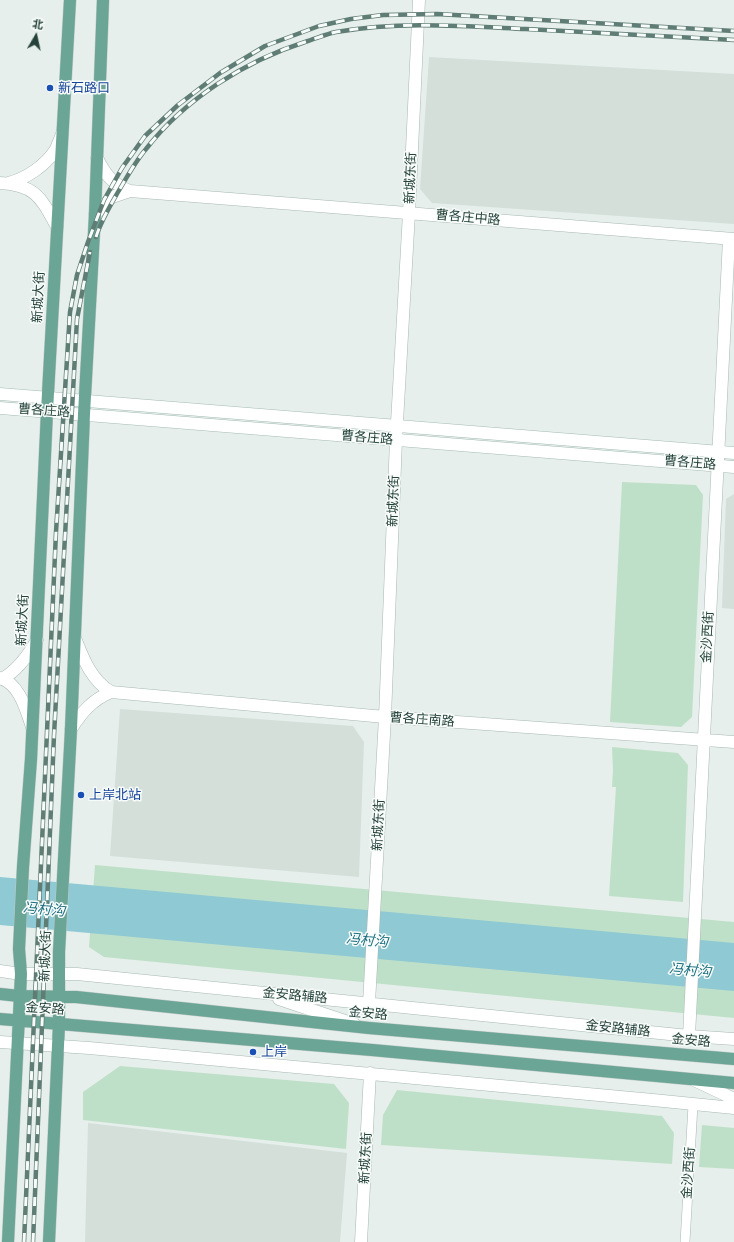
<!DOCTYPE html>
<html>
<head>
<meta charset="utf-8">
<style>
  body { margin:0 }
  #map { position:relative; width:734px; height:1242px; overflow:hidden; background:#e6efeb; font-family:"Space Grotesk","Noto Sans SC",sans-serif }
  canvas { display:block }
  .north { position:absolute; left:16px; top:16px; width:40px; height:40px; -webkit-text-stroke:3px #f7fbf9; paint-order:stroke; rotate:9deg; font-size:11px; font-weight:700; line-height:16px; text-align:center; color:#24423a }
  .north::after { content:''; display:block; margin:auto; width:14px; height:18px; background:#24423a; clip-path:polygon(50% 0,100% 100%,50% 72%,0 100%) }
</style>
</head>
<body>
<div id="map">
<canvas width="734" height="1242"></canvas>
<div class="north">北</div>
</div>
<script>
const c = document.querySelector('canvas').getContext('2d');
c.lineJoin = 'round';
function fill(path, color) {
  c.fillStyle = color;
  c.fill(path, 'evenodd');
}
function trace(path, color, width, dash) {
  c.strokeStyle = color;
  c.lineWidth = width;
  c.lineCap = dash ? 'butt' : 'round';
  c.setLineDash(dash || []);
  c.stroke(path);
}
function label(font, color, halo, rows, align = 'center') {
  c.font = font + ' "Space Grotesk","Noto Sans SC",sans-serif';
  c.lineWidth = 3;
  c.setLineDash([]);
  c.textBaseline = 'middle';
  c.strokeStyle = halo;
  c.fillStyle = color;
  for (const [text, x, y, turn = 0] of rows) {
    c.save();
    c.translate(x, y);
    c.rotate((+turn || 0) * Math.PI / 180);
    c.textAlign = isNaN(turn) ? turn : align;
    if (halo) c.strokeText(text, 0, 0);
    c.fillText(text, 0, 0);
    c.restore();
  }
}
const built = new Path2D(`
  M429,57L734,74V224L432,203L420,189Z
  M734,494V609L722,608L726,499Z
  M120,709L353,726L364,742L359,877L110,856Z
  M88,1123L347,1153L340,1242H85Z`);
const green = new Path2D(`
  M622,482L696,485L703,495L692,717L681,727L610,722Z
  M612,747L678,753L688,765L683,902L609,896L616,787H612L613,770Z
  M95,865L734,922V1018L104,957L89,947Z
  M120,1066L334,1084L349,1103L346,1149L83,1120V1092Z
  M397,1090L662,1116L674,1133L672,1164L381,1145L383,1115Z
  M702,1125L734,1128V1169L699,1167Z`);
const water = new Path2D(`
  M0,877L734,943V991L0,925Z`);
const minor = new Path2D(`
  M685,1242L693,1105`);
const tertiary = new Path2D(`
  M97,158C105,174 112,184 130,191L734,239
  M0,183C36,185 41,198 57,227
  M8,183C26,179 46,165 56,149C58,144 60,139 62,134
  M95,214L112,197L130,191
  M75,638C83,658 91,680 111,692L374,716L734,742
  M0,678C20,684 26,710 32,727
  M2,679C18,670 28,656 37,640
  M71,729C82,712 92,700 111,692
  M0,971L21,974H77L689,1036L734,1039
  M279,999L354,1024
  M369,1003L385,717L396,440L409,213L419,0
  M689,1036L729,239
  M0,1042L89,1048L653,1100L734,1108
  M694,1080L734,1099
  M361,1242L370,1073`);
const secondary = new Path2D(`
  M0,394L734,453
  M0,408L734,467`);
const primary = new Path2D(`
  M0,994L19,996L76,997L369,1028L734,1059
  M0,1019L372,1050L734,1083
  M8,1242L21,974L19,949L23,867L31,759L47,411L70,0
  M49,1242L59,1024V952L71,729L84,414L95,214L103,0`);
const rail = new Path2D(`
  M96,237C101,221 110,206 118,192C127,177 135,162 146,149C185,99 245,61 305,42C315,39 326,34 336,32C400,21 462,26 526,29C595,33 665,36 734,40
  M24,1242L56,532L70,312L77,275L88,242L104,200L122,168L145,136L178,105L220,73L265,46L319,26L351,19L383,15L437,14L734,31
  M33,1242L54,735L77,319L90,252`);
const markers = [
  [50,88,4,"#1a4fb4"],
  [81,795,4,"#1a4fb4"],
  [253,1052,4,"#1a4fb4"]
];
const transitNames = [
  ["新石路口",58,88],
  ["上岸北站",89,795],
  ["上岸",261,1052]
];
const streetNames = [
  ["新城东街",411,178,-88],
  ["曹各庄中路",468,218,5],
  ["新城大街",39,297,-87],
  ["曹各庄路",44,411,4],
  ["曹各庄路",367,438,5],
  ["曹各庄路",690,463,5],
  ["新城东街",394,501,-88],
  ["新城大街",23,620,-87],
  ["金沙西街",708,637,-87],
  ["曹各庄南路",422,720,4],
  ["新城东街",379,825,-87],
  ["新城大街",46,956,-88],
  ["金安路辅路",295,996,5],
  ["金安路",45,1009,4],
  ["金安路",368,1014,5],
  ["金安路辅路",618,1029,6],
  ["金安路",691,1041,5],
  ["新城东街",366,1158,-87],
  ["金沙西街",689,1173,-86]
];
const waterNames = [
  ["冯村沟",44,910,5],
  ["冯村沟",367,941,5],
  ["冯村沟",690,971,5]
];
fill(built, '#d4dfda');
fill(green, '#bfe0c8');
fill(water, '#8ec9d4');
trace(minor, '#a8b8b2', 10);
trace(tertiary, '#a8b8b2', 13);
trace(secondary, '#a4bbb3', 13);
trace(primary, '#c2cac8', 13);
trace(minor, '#fff', 9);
trace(tertiary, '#fff', 12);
trace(secondary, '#fff', 12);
trace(primary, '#6aa596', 12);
trace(rail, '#5f7d75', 4.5);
trace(rail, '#f7fbf9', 3, [9]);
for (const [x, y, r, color] of markers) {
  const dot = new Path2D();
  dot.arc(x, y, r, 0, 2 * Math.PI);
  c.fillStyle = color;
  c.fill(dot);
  trace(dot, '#f7fbf9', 1.5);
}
label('13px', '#164399', '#f7fbf9', transitNames, 'left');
label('13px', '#24423a', '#f7fbf9', streetNames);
label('italic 14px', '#1c6f80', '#f7fbf9', waterNames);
</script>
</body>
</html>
